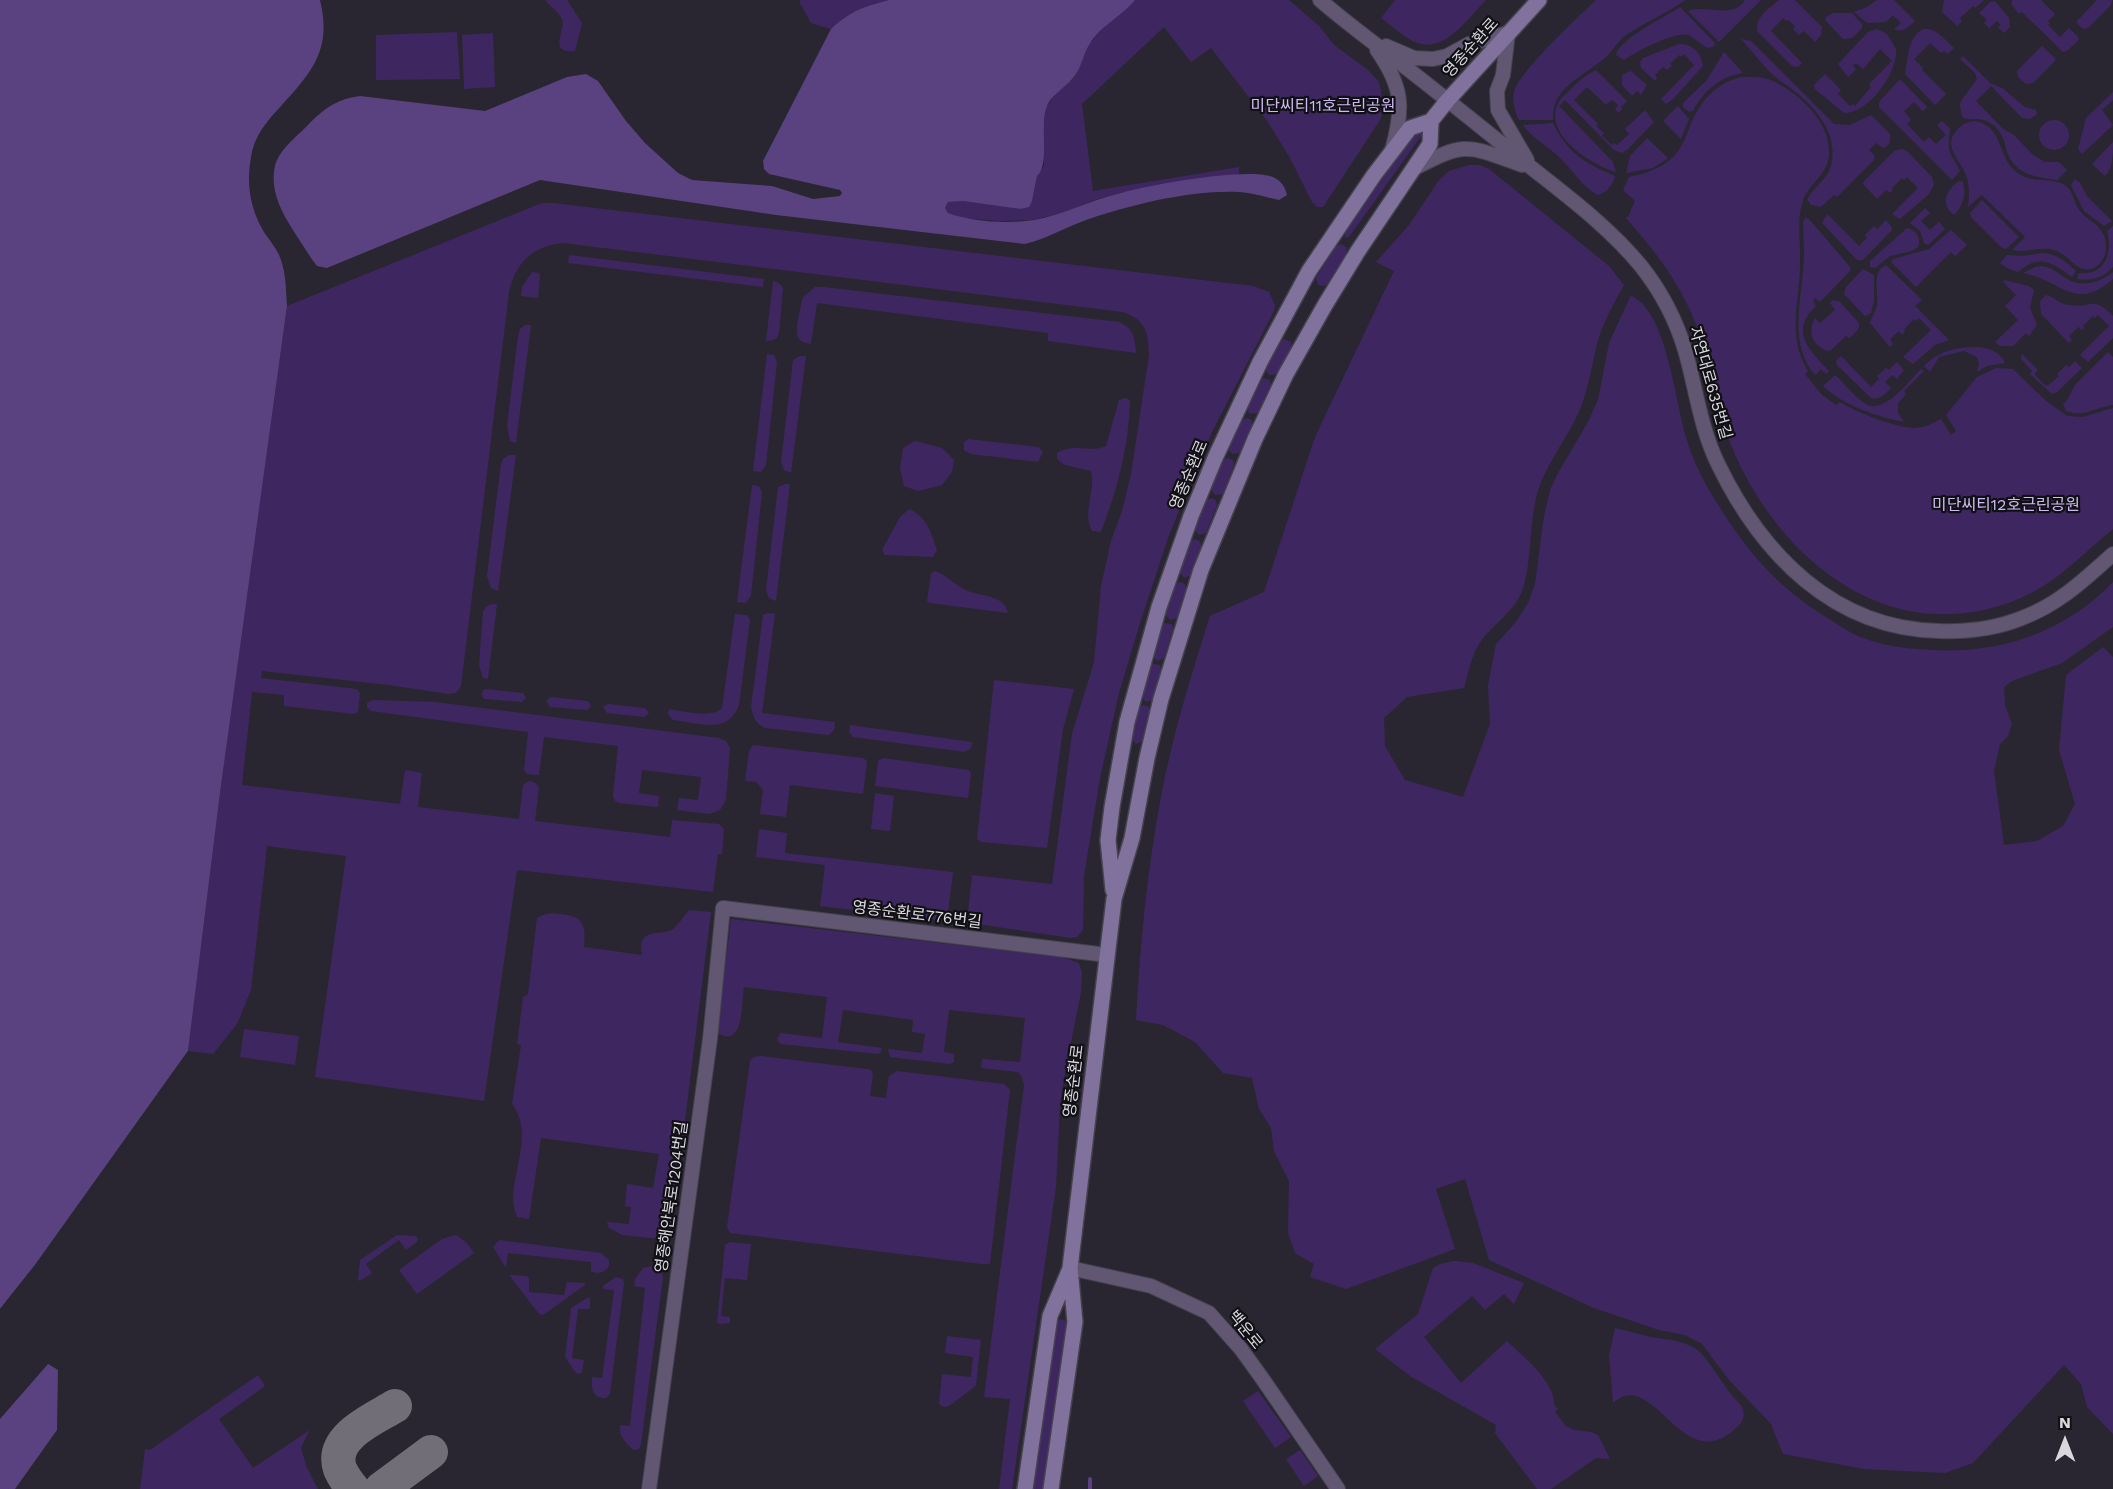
<!DOCTYPE html>
<html>
<head>
<meta charset="utf-8">
<style>
  body { margin:0 }
  #map { position:relative; width:2113px; height:1489px; overflow:hidden; background:#292631; font-family:"Work Sans",sans-serif }
  canvas { display:block }
  .north { position:absolute; left:2035px; top:1411px; width:60px; height:60px; -webkit-text-stroke:4px #111015; paint-order:stroke; rotate:0deg; font-size:16px; font-weight:700; line-height:24px; text-align:center; color:#dad8df }
  .north::after { content:''; display:block; margin:auto; width:21px; height:27px; background:#dad8df; clip-path:polygon(50% 0,100% 100%,50% 72%,0 100%) }
</style>
</head>
<body>
<div id="map">
<canvas width="2113" height="1489"></canvas>
<div class="north">N</div>
</div>
<script>
const c = document.querySelector('canvas').getContext('2d');
c.lineJoin = 'round';
function fill(path, color) {
  c.fillStyle = color;
  c.fill(path, 'evenodd');
}
function trace(path, color, width, dash) {
  c.strokeStyle = color;
  c.lineWidth = width;
  c.lineCap = dash ? 'butt' : 'round';
  c.setLineDash(dash || []);
  c.stroke(path);
}
function label(font, color, halo, rows, align = 'center') {
  c.font = font + ' "Work Sans","Noto Sans KR",sans-serif';
  c.lineWidth = 4.5;
  c.setLineDash([]);
  c.textBaseline = 'middle';
  c.strokeStyle = halo;
  c.fillStyle = color;
  for (const [text, x, y, turn = 0] of rows) {
    c.save();
    c.translate(x, y);
    c.rotate((+turn || 0) * Math.PI / 180);
    c.textAlign = isNaN(turn) ? turn : align;
    if (halo) c.strokeText(text, 0, 0);
    c.fillText(text, 0, 0);
    c.restore();
  }
}
const green = new Path2D(`
  M545,0H567L582,23L575,51C547,54 566,31 562,19C559,12 550,6 545,0Z
  M800,0H889C863,7 852,10 831,29L811,23L800,3Z
  M1135,0H1289L1319,26L1334,45L1368,70L1378,81L1381,90L1382,114L1380,120L1323,207H1317L1312,202L1290,158L1268,122L1211,48L1191,62L1164,27L1082,104L1093,191L1239,167V175L1120,193L1094,200L1063,213L1032,220L999,221L964,218L948,213L945,208L948,202L963,201L1020,209L1032,201L1037,176L1044,166L1043,128L1046,108L1056,93L1072,80L1077,72L1089,44L1109,22Z
  M1395,0H1486C1467,19 1442,58 1411,40C1400,34 1391,25 1381,18Z
  M1596,0H1685C1667,13 1648,21 1629,33C1620,38 1614,49 1607,56C1587,75 1551,86 1553,120H1519C1515,112 1512,101 1514,92C1518,73 1579,16 1596,0Z
  M1745,0H1761L1719,42L1688,11C1707,4 1733,20 1745,0Z
  M1779,0H1795L1822,27L1821,35L1815,42L1804,31L1799,35L1793,29L1795,26L1788,20L1786,21L1783,18L1771,31L1802,63L1798,67L1792,66L1758,32C1753,18 1770,8 1779,0Z
  M1877,0H1894L1915,21C1909,26 1903,34 1894,29L1901,23L1893,15L1886,22L1867,23L1854,12L1867,7Z
  M1944,0H1984L1975,8L1973,6L1960,18L1962,21L1957,26L1942,12Z
  M2012,0H2041L2055,14L2048,21L2050,23L2048,25L2060,37L2069,28L2078,37L2079,40L2067,51L2063,52L2022,12L2019,14L2012,5Z
  M2097,0H2112L2111,5L2088,28L2083,29L2076,22Z
  M1995,1L2009,18L2010,27L2004,33L1998,27L2001,25L1997,21L1989,28L1984,23L1987,20L1979,13L1990,2Z
  M1680,7L1715,43L1714,46L1708,48C1701,45 1695,38 1688,35C1675,31 1635,52 1624,60L1616,55C1620,38 1664,18 1680,7Z
  M1833,13H1852L1862,24V28L1852,38L1843,39L1825,20L1827,16Z
  M1877,29L1887,34L1896,49C1898,73 1868,114 1844,113L1815,89L1814,85L1825,74L1841,90L1838,94L1850,106L1853,104L1855,106L1871,87L1869,84L1892,61L1880,49L1863,69L1856,63L1853,66L1856,69L1848,77L1838,64L1868,32Z
  M1924,29C1937,28 1945,40 1954,48L1948,54L1944,51L1941,53L1930,43L1914,59L1923,68L1922,70L1946,94L1935,105L1905,74C1908,59 1908,35 1924,29Z
  M457,32L460,79L376,80V35Z
  M493,33L495,87L464,89L462,35Z
  M1741,39L1751,41L1834,124L1850,125L1871,115L1890,134C1891,140 1889,147 1883,148L1876,143L1869,150L1875,156L1874,160L1837,197L1834,195L1821,207L1811,205L1807,200C1813,187 1827,180 1831,166C1841,129 1807,98 1779,80C1767,71 1752,51 1741,39Z
  M1679,44C1691,43 1702,53 1703,66L1673,99L1666,104L1661,99L1694,65L1684,54L1681,57L1679,55L1670,64L1672,66L1667,70L1663,67L1655,75L1657,78L1655,81L1641,68L1640,62L1643,58Z
  M2042,46L2055,58V61L2033,83L2026,84L2018,77L2017,71Z
  M1724,52L1743,73C1721,76 1703,91 1693,111L1689,112L1683,107V103L1707,80Z
  M1963,56L1990,83L2002,88L2025,107L2036,110L2037,114L2030,119L2022,118L1991,86L1976,101L2002,128L2014,135L2033,155L2045,162H2059L2067,170L2057,180C2035,177 2012,174 2006,148C2004,139 2000,130 1992,124C1980,115 1972,122 1962,117L1960,105L1961,101L1977,79L1975,73L1960,59Z
  M1596,70L1627,101L1621,107L1622,109L1619,113L1615,109L1618,105L1612,100L1606,105L1587,87L1574,100L1598,124L1596,126L1604,133L1602,136L1612,145L1614,143L1617,145L1629,134L1625,129L1645,110L1654,122L1628,149L1622,153L1614,150L1565,100L1559,106L1613,162L1616,172C1593,165 1549,139 1556,109C1558,101 1564,95 1570,90C1578,82 1586,74 1596,70Z
  M1631,71L1647,85L1641,95L1637,91L1632,96L1622,85V75Z
  M1741,77C1752,77 1763,76 1773,81C1799,93 1830,122 1829,153C1829,174 1810,182 1803,200C1796,220 1801,243 1800,264C1800,301 1786,335 1808,371L1805,374L1822,395L1836,405L1840,402C1858,413 1891,426 1913,428C1923,428 1932,424 1941,419L1951,435L1956,431L1946,415L1977,377L1996,368L2013,369L2045,400L2067,416L2083,417L2113,408V529C2083,553 2059,581 2023,597C1896,653 1783,565 1734,452C1719,418 1715,382 1704,347C1688,294 1661,257 1625,217H1628L1635,201L1623,190L1629,177C1649,173 1669,166 1680,148C1685,141 1687,133 1690,126C1700,102 1714,84 1741,77Z
  M1900,79L1927,107L1923,111L1914,102L1904,111L1911,120L1907,124L1924,142L1929,137L1936,144L1946,135L1937,125L1942,121L1950,129C1947,155 1949,149 1960,171L1952,180L1879,107V102Z
  M2113,92V100L2102,110L2113,125L2082,154L2078,149L2086,118Z
  M1678,106L1689,119L1681,139L1663,121Z
  M2039 135a15 15 0 1 1 30 0a15 15 0 1 1-30 0Z
  M1974,121C2003,125 1997,155 2015,171C2030,184 2047,177 2063,184C2074,190 2073,202 2080,211C2085,219 2095,221 2100,229C2109,240 2108,258 2097,266C2079,277 2071,257 2057,251C2043,245 2027,254 2012,250L2025,237L1982,195L1968,207C1969,198 1970,188 1967,178C1963,162 1941,147 1957,130C1961,125 1967,122 1974,121Z
  M1553,123C1568,154 1585,163 1615,176C1613,184 1607,193 1598,195C1582,187 1573,170 1560,158C1548,146 1533,139 1523,125Z
  M1423,130L1422,135L1349,237L1345,238V232L1416,131Z
  M1647,138L1668,158L1653,168L1626,173L1630,156Z
  M2113,142C2113,154 2113,168 2105,176L2092,164Z
  M1902,149L1907,151L1932,177L1934,185L1929,194L1900,219L1892,214L1918,188L1907,177L1904,180L1902,178L1892,188L1893,190L1890,193L1886,190L1877,199L1863,184L1864,181L1894,151Z
  M1469,165H1480L1489,169L1609,266L1624,285C1615,301 1606,317 1600,334C1592,359 1590,385 1580,409C1568,438 1546,463 1537,494C1529,524 1532,560 1523,588C1516,611 1494,623 1481,641C1471,654 1469,673 1464,688L1407,697L1384,718L1385,746L1405,780L1463,797L1490,724L1488,685L1496,644L1516,622L1528,603L1535,584L1544,516L1550,490L1558,473L1588,422L1598,400L1609,343L1631,295C1636,299 1642,302 1645,307C1669,335 1676,405 1687,441C1695,467 1709,491 1724,514C1753,559 1783,591 1829,619C1841,627 1855,636 1869,640C1890,647 1910,649 1932,650C2001,654 2065,632 2113,582V627L2062,663L2012,681L2004,687L2005,705L2012,724L2008,736L2000,744L1994,771L2004,845L2037,841L2063,826L2075,804L2059,750L2066,675L2103,647L2113,657V1434L2087,1407L2081,1384L2064,1365L1973,1463L1945,1473L1864,1469L1783,1454L1771,1424L1729,1380L1702,1344L1685,1335L1659,1330L1594,1308L1489,1260L1465,1179L1436,1189L1455,1249L1346,1289L1310,1277L1314,1264L1295,1253L1288,1233L1289,1181L1274,1151L1271,1128L1259,1109L1252,1078L1223,1073L1195,1042L1163,1025L1136,1020C1140,946 1147,871 1161,797C1172,736 1191,676 1210,616L1264,592L1315,437L1394,271L1376,262L1409,225L1439,180L1449,171Z
  M2075,179L2080,183L2087,196L2112,221L2104,226L2084,211L2071,185Z
  M1959,181L1963,182C1966,195 1963,206 1954,215C1940,205 1946,190 1959,181Z
  M1982,200L2019,237L2006,249L2002,248L1971,217L1970,213Z
  M542,203H553L1253,286L1269,292L1275,305L1274,311L1212,432L1169,535L1139,626L1119,693L1100,778L1084,876L1083,930L1077,937L1071,938L971,923L968,919V914L972,875L1052,884L1072,734L1094,662L1101,586L1111,541L1122,511L1131,474L1149,355C1148,332 1146,320 1123,312L563,243C533,246 516,262 509,292L461,686L456,693L448,694L389,685L262,671L261,678L357,689L360,693L358,712L354,714L284,706V695L252,692L242,785L400,804L405,770L422,773L418,807L519,819L523,785L529,781L534,782L539,787L535,821L670,837L672,820L719,824L724,829L722,854H718L713,892L517,870L484,1101L315,1077L346,856L267,846L251,990L237,1024L213,1054L188,1051L220,793L287,306Z
  M1925,208L1930,213L1921,221L1930,230L1939,222L1945,229L1928,245L1924,243L1920,231L1910,223Z
  M1827,214L1859,246L1867,238L1865,235L1874,226L1877,229L1886,220L1891,226L1892,230L1863,260H1857L1822,223Z
  M1805,218L1809,219L1851,268L1850,271L1820,302L1815,298L1813,301L1816,306C1789,331 1809,350 1829,371L1826,374L1821,369L1815,375C1789,345 1801,304 1803,269C1805,254 1803,238 1803,222Z
  M2113,226V267C2103,278 2091,281 2077,279L2079,273C2105,276 2113,253 2107,231Z
  M1907,228C1916,230 1922,238 1918,247L1912,251L1890,256L1875,268L1870,267V261Z
  M1951,230L1967,245L1955,256L1951,252L1916,287L1891,262L1893,259L1929,249Z
  M1341,244L1347,248L1346,254L1327,284L1324,286L1318,285L1316,278L1336,246Z
  M2043,253C2057,254 2065,261 2076,271L2072,277C2053,263 2039,253 2018,272L2007,268L2000,263L2007,255L2022,256Z
  M569,255L764,279L763,287L568,263Z
  M1886,265L1922,300L1915,306L1949,340L1935,345L1913,364L1903,357L1931,330L1919,318L1916,321L1914,319L1904,329L1905,331L1902,335L1899,331L1890,339L1893,344L1890,347L1870,323C1871,317 1876,312 1877,305C1879,292 1871,271 1886,265Z
  M2042,266C2053,267 2058,274 2067,279C2083,288 2100,282 2113,272V279C2075,313 2062,280 2023,273L2035,267Z
  M1863,269L1874,275V301L1871,313L1865,316L1844,294L1846,287Z
  M532,272L539,273L540,276L538,298L521,296L522,287Z
  M2004,280L2029,286L2034,290L2030,308L2037,325L2029,336L2026,333L2013,346H2000L1995,342L2018,320L2005,306L2016,295L2003,282Z
  M773,281L779,283L783,288L779,333L777,338L773,340L766,341Z
  M815,287H824L1119,322C1134,329 1135,338 1136,353L1048,341V333L817,303L811,344C807,343 804,343 801,341C792,336 801,306 803,297Z
  M2046,295C2054,297 2060,304 2068,305C2091,309 2093,295 2113,316V338L2088,362L2080,355L2109,326L2098,315L2095,318L2093,316L2083,326L2084,328L2082,330L2078,327L2069,336L2072,340L2069,343L2041,314L2040,301Z
  M1833,300L1839,301L1859,323C1860,330 1854,334 1849,338L1846,336L1831,350L1827,351C1813,345 1807,333 1815,318L1820,323L1835,310L1830,303Z
  M525,325H531L516,443L510,441L507,425L518,336L520,329Z
  M1283,339L1291,342V347L1277,374L1269,375L1266,370L1267,366Z
  M1974,347C1987,347 2000,351 2005,363L1987,366L1977,372L1979,363L1977,357L1964,351L1939,357L1930,372L1924,366C1939,351 1954,348 1974,347Z
  M2108,352L2113,357V405C2096,407 2084,418 2066,411L2063,404L2068,399L2075,385Z
  M767,354L774,355L777,362L766,465L761,472L753,471Z
  M2022,354L2038,370L2034,374L2046,386L2050,384L2059,376L2057,374L2066,365L2069,367L2075,361L2082,368L2057,392L2052,394L2030,374L2032,371L2021,359Z
  M800,356H806L791,473L784,470L781,462L793,360Z
  M1841,356L1871,387L1879,379L1877,376L1886,368L1889,370L1897,362L1904,370L1897,379L1892,375L1885,382L1891,388C1885,394 1880,400 1871,398L1837,365L1836,361Z
  M1921,369L1924,371L1904,391L1906,394L1898,403V413L1904,422C1876,416 1844,406 1823,386L1835,375C1845,384 1854,397 1866,404C1884,415 1909,381 1921,369Z
  M1263,378L1270,380L1271,385L1258,413L1250,414L1247,409L1248,405Z
  M1126,398L1130,401C1129,446 1117,490 1101,532L1092,531C1082,510 1096,491 1091,471L1065,465L1057,459V453C1076,442 1089,454 1106,446L1119,400Z
  M1247,418L1252,420V425L1239,453L1232,454L1228,449L1229,445L1242,420Z
  M968,439L1038,447L1043,452L1038,462L971,454L964,450V442Z
  M915,441L942,448L954,460L952,472L942,485L918,491L904,486L900,468L903,448Z
  M509,455H516L498,591L491,588L487,576L501,464L503,459Z
  M1228,458L1233,460L1234,465L1223,494L1215,495L1212,490V486L1223,460Z
  M785,484H790L776,601L769,598L766,590L778,487Z
  M752,485L759,486L762,492L751,595L746,603L737,602Z
  M1211,498L1216,500L1217,505L1206,533L1199,535L1195,530L1196,526L1206,500Z
  M909,509C927,517 931,532 937,550L933,557L885,555L882,550L900,517Z
  M1194,539L1200,541L1201,546L1192,575L1184,578L1180,573L1181,569L1190,542Z
  M935,571C947,575 955,586 968,591C978,595 990,595 1000,601C1005,604 1006,608 1008,613L930,603L927,601L931,573Z
  M1180,582L1185,584L1186,589L1177,618L1170,620L1166,615V611L1175,585Z
  M492,604H497L488,679L483,678L479,665L483,611L487,606Z
  M768,613L775,614L762,713L835,722L834,730L829,735L765,728C755,723 753,717 751,707L763,615Z
  M735,614L747,615L750,620L739,705C728,735 699,723 673,720L668,714L669,709C683,711 711,719 722,708Z
  M1164,623L1172,624L1173,629L1164,658L1157,661L1153,656V652Z
  M1154,664L1160,665L1161,670L1153,700L1146,702L1142,697L1150,666Z
  M994,680L1074,689L1063,729L1047,848L981,842L977,839Z
  M485,689L523,693L526,698L522,702L484,699L481,693Z
  M550,697L588,701L591,706L587,710L550,707L546,701Z
  M373,700L435,702L719,738L726,741L730,748L726,800L720,810L709,814L677,810L679,798L698,800L701,777L642,770L639,793L659,796L658,807L619,803L615,801L613,796L618,746L544,737L539,775L527,774L524,770L528,732L371,711L367,707V703Z
  M608,704L645,708L649,713L644,717L607,713L603,707Z
  M1143,705L1148,706L1150,711L1143,741L1136,744L1132,739L1131,735L1138,708Z
  M850,725L972,742L971,748L965,752L853,737L849,732Z
  M753,745L863,758L867,761L863,794L790,785L786,817L760,814L763,790L756,782L745,781L749,751Z
  M883,758L969,770L971,774L968,798L875,786L878,761Z
  M875,793L894,796L890,831L871,829Z
  M759,829L787,833L785,853L953,872L947,921L820,906L825,865L756,857Z
  M689,910L711,912L670,1240L622,1235L609,1228L607,1222L629,1224L631,1207L625,1206L627,1184L653,1188L659,1154L541,1138L529,1219L517,1217C515,1211 513,1205 513,1199C514,1168 533,1130 512,1104L521,1045L517,1044L523,997L528,994L537,918C546,913 550,913 560,914C584,916 586,925 584,947L642,955C636,926 661,937 673,929C679,924 684,916 689,910Z
  M731,919L1062,957L1079,963L1082,973L1081,992L1064,1078L1060,1106L1056,1187L1012,1489H999L1010,1399L984,1397L1024,1085L1022,1077L1018,1072L981,1068L982,1059L1020,1062L1025,1018L949,1010L944,1052L954,1054V1062L950,1064L890,1057L888,1049L922,1053L925,1034L912,1032L913,1020L843,1010L838,1042L882,1048L881,1052L878,1054L781,1044L777,1040L780,1033L822,1038L827,997L744,987C741,1003 745,1049 717,1033Z
  M244,1029L299,1036L295,1065L240,1057Z
  M761,1056L867,1069L871,1070L873,1074L870,1096L886,1098L889,1076L897,1071L1004,1084L1010,1090L990,1264H981L730,1233L727,1227L750,1061L754,1057Z
  M397,1235L416,1236L418,1239L417,1242L406,1250L399,1240L366,1264L372,1273L360,1281L358,1280L360,1260Z
  M456,1235L467,1243L474,1253L417,1294L399,1270L442,1239Z
  M499,1240L601,1253L609,1260V1266C605,1272 598,1275 591,1271V1262L508,1253L506,1268L493,1247Z
  M730,1242L751,1244L747,1280L725,1278L721,1316L730,1317V1323L719,1324L717,1322L725,1245Z
  M1454,1261L1473,1263L1524,1283L1514,1304L1504,1294L1485,1310L1472,1296L1424,1337L1461,1383L1507,1341C1522,1356 1556,1382 1554,1405L1558,1409L1555,1412L1566,1426L1574,1430L1591,1432L1598,1435L1610,1459L1596,1458L1551,1489H1537L1495,1433L1496,1425L1410,1376L1375,1349L1418,1314L1433,1268L1440,1264Z
  M652,1266L660,1269L663,1277L641,1444L639,1449L634,1450C626,1444 618,1435 620,1425L630,1426L645,1288L634,1286L635,1279L643,1268Z
  M509,1275L527,1276L529,1278V1292L564,1295L567,1282L585,1283V1285L543,1315L539,1314Z
  M616,1277L623,1279L624,1283L610,1394L606,1398C593,1399 591,1388 592,1377L602,1378L614,1290L603,1289V1286Z
  M587,1298H590V1309H578L572,1358L584,1360L582,1372L579,1374L576,1373L565,1357L571,1308Z
  M1060,1319L1067,1321L1068,1325L1045,1489H1031L1055,1324Z
  M1615,1328C1627,1331 1639,1334 1651,1337C1664,1339 1678,1340 1691,1346C1695,1348 1699,1351 1702,1354C1714,1368 1723,1385 1735,1399C1738,1402 1742,1405 1743,1410C1745,1416 1743,1422 1738,1426C1683,1482 1654,1365 1613,1403L1609,1356Z
  M947,1336L981,1340L976,1385L973,1388L949,1406L944,1407L939,1404L942,1374L971,1377L973,1357L945,1353Z
  M258,1375L265,1386L219,1419L253,1468L310,1430L301,1447L306,1466L318,1489H140L145,1449L150,1450Z
  M1258,1391L1291,1437L1275,1448L1243,1401Z
  M1300,1450L1318,1476L1304,1486L1286,1459Z`);
const water = new Path2D(`
  M0,0H320C332,49 313,71 281,106C267,121 254,136 251,157C246,183 250,209 264,232C270,241 278,250 281,260C286,274 286,291 287,306L220,793L188,1051L35,1265L0,1309Z
  M889,0H1135C1122,16 1100,26 1089,45C1083,55 1081,69 1073,78C1064,89 1050,95 1046,109C1040,128 1050,165 1037,176L1032,201L1029,207L1020,209L963,201L948,202L945,208L948,213C974,222 1007,224 1034,220C1063,215 1088,201 1117,194C1147,185 1242,168 1270,176C1280,179 1285,186 1287,195L1279,200C1266,197 1253,193 1239,192C1191,190 1134,204 1089,219C1067,226 1047,239 1025,244L776,215L540,180L327,268L317,266L311,258C295,231 267,200 275,166C279,150 295,138 306,127C322,110 336,99 360,96L485,111L567,77L586,74L598,81L626,121L645,143L678,173L692,180L772,186L813,199L840,196L842,193L840,190L769,174L764,169L763,161L831,29C852,10 863,7 889,0Z
  M48,1364L58,1370L57,1430L15,1489H0V1419Z`);
const pier = new Path2D(`
  M188,1051H191L37,1267L0,1312V1309L35,1265Z`);
const stream = new Path2D(`
  M1090,1489V1479`);
const taxiway = new Path2D(`
  M353,1489C348,1483 343,1476 340,1469C329,1437 374,1419 395,1406
  M381,1489L431,1452`);
const tertiary = new Path2D(`
  M1320,0C1351,27 1385,51 1418,77C1455,106 1491,135 1528,165C1567,196 1609,227 1641,266C1660,290 1676,320 1685,350C1696,388 1700,427 1718,464C1761,553 1833,629 1939,631C1966,632 1995,629 2022,618C2059,604 2084,580 2113,554
  M1386,46L1414,58L1433,59L1447,56L1469,44L1508,33L1503,75L1497,91L1498,110L1527,160
  M1377,50C1403,87 1404,108 1392,150
  M1413,169C1466,141 1467,145 1522,165
  M1070,1268L1151,1286L1209,1313L1241,1349L1264,1381L1338,1489
  M649,1489L710,1039L723,908L1107,955`);
const secondary = new Path2D(`
  M1113,890L1108,840L1112,807L1127,722L1159,607L1191,516L1215,458L1260,362L1309,271L1374,175L1410,128L1431,121
  M1025,1489L1050,1316L1069,1271
  M1051,1489L1075,1322L1070,1268L1114,899L1132,838L1147,758L1161,699L1201,570L1255,439L1286,374L1325,305L1358,251L1430,144L1431,121L1447,101L1539,0`);
const streetNames = [
  ["영종순환로",1471,48,-48],
  ["자연대로635번길",1710,383,74],
  ["영종순환로",1189,475,-67],
  ["영종순환로776번길",917,915,7],
  ["영종순환로",1074,1081,-83],
  ["영종해안북로1204번길",672,1197,-82],
  ["백운로",1245,1330,51]
];
const parkNames = [
  ["미단씨티11호근린공원",1323,106],
  ["미단씨티12호근린공원",2006,505]
];
fill(green, '#3e2760');
fill(water, '#59427f');
fill(pier, '#292631');
trace(stream, '#59427f', 4);
trace(taxiway, '#726e78', 34);
trace(tertiary, '#45424d', 16);
trace(secondary, '#45424d', 18);
trace(tertiary, '#615773', 14);
trace(secondary, '#80729d', 15);
label('16px', '#dad8df', '#111015', streetNames);
label('16px', '#ccbaf1', '#111015', parkNames);
</script>
</body>
</html>
